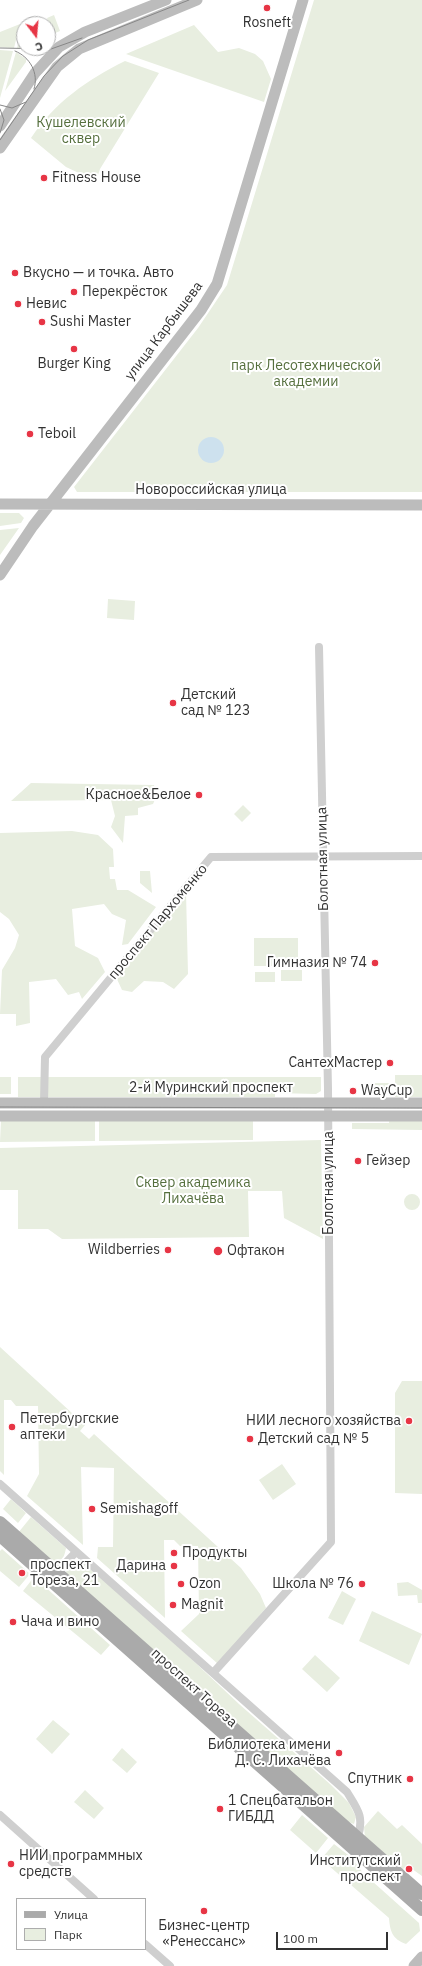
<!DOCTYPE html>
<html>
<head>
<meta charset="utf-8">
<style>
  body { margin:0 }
  #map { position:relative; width:422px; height:1966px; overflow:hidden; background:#fff; font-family:"IBM Plex Sans",sans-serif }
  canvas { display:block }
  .legend { position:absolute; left:16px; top:1898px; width:130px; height:52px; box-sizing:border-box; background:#fff; border:1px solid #adadad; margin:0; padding:5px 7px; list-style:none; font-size:12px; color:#323232 }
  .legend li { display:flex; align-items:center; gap:8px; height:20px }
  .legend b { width:20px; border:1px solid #adadad }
  .north { position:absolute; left:16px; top:16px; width:40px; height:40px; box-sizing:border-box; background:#fff; border:1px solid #adadad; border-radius:50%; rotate:164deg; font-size:11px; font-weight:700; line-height:16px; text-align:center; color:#323232 }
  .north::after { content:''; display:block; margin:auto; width:14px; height:18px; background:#e73545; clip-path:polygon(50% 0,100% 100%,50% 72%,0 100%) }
  .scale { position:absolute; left:276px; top:1932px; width:112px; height:18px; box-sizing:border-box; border:2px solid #323232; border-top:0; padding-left:5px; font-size:12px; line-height:14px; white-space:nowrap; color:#323232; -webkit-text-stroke:3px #fff; paint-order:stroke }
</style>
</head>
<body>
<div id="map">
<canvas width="422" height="1966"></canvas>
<ul class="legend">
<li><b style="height:5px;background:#aaa"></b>Улица</li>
<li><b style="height:11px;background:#e8eee0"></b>Парк</li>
</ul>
<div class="north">С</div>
<div class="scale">100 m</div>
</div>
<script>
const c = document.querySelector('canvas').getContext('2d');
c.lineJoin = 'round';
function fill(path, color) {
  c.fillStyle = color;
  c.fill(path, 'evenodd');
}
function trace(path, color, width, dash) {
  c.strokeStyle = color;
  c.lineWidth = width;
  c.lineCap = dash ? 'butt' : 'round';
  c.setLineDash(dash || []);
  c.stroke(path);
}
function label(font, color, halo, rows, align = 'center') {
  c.font = font + ' "IBM Plex Sans",sans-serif';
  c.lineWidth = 4;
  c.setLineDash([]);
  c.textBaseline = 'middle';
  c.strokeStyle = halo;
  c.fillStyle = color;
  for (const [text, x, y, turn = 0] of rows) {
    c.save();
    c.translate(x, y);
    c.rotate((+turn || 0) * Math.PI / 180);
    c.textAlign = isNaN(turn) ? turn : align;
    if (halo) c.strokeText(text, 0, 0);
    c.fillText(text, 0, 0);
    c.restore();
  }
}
const green = new Path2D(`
  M314,0H422V492H77L74,487L198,328L227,285Z
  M54,15L60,31L53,34L47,18Z
  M30,20L32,24H24V48H36L35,49L17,48L24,23Z
  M20,24L14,48L0,47V32Z
  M194,25L218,52L239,48L255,54L263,61L271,79L264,102L126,54Z
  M0,50L13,51L0,98Z
  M16,52L26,59V62L5,91Z
  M125,61L159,73L100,169L96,181L66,167L31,138C55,102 87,80 125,61Z
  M0,513H19L24,518L21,523L0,526Z
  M19,528L0,555V530Z
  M108,599L135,601L134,620L107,618Z
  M31,783L154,785L157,795L153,804L138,808V815L125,816L123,843L111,827L115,816L111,800L11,801Z
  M243,805L251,813L242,822L234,814Z
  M72,831L98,835L113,849L114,867H109L110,879H115L117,890H128L156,907L128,944L122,945L126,920L112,914L104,904L72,909L75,946L98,958L105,972L82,999L79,992L68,995L56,979L29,982L30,1023L16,1026V1014H0L2,970L15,948L19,935L9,919L0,912V833Z
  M140,871H150L152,893L140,883Z
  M186,892L188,974L174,989L163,982L144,981L132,992L122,990L116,977Z
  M254,938H298V966H254Z
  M281,970H302V981H281Z
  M255,972H275V982H255Z
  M395,1075H422V1097H395Z
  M0,1077H11V1094H0Z
  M18,1077H41V1097H18Z
  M47,1077H321V1091L316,1094L275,1093V1097H47Z
  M374,1083H391V1088L383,1089V1093L375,1094Z
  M1,1120H95V1141L0,1142Z
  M99,1120H253V1140L99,1141Z
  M389,1120H422V1130L352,1129V1123H389Z
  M321,1140L323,1239L284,1218L282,1191H248L249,1237L62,1239L48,1229H18V1190H0V1148Z
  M404 1202a8 8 0 1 1 16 0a8 8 0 1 1-16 0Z
  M0,1347L85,1425L80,1431L89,1439L94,1434L241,1568L260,1594L266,1608L218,1664L181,1631L199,1614L198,1546H180L174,1540H164L165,1618L97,1558L98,1547H113L114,1468L81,1467L83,1545L27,1496L39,1474L38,1406H16L11,1400H4V1475L0,1471Z
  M402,1381H422V1494L395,1493V1393Z
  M282,1464L296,1484L273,1500L259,1480Z
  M11,1499L26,1513L18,1523L3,1509Z
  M31,1517L66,1548C64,1559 62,1561 51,1561L18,1533Z
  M2,1549L30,1574L19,1587L0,1571V1551Z
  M76,1561L84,1564L149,1619L239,1704L330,1784L349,1803L356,1817L354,1824L346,1821L66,1574L67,1565Z
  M34,1577L110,1645L101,1655L23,1591Z
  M408,1582L422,1590V1603H418L417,1595L398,1596L397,1583Z
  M342,1591L356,1599L343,1625L328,1618Z
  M372,1611L422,1634L409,1665L359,1641Z
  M315,1655L340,1678L327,1692L302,1669Z
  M53,1720L70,1734L52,1754L36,1739Z
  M122,1748L137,1762L127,1773L112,1760Z
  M85,1790L104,1808L94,1819L74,1802Z
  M378,1811L397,1829L402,1825L422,1844V1876L408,1866L401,1870L365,1838L364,1827Z
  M302,1815L328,1838L316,1853L290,1830Z
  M334,1844L352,1858L363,1873L419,1923L420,1931L406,1944C392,1939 390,1931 389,1918L321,1859Z`);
const water = new Path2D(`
  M198 450a13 13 0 1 1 26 0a13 13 0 1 1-26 0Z`);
const street = new Path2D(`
  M44,1103L45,1057L211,857L422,856
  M0,1484L347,1792C358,1810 364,1816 358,1837
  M57,1572L76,1552
  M213,1673L331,1542L328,1089L319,647
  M0,1815L94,1899
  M145,1944L170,1966`);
const secondary = new Path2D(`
  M0,126L35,73L59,47L85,32L166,0
  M0,148L57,67L79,49L197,0
  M0,504L422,505
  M0,575L33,526L201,310L217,284L303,0
  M0,1103H422
  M0,1116H422
  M414,1966L422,1957`);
const primary = new Path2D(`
  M0,1522L422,1894
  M0,1536L422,1910`);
const tram = new Path2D(`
  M0,48L51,49L82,38
  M15,51C30,57 39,73 34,89
  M0,105L12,108L26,102
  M0,109L4,120L0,133
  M0,140L44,76L63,56L88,40L189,0
  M0,1107L422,1108`);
const markers = [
  [267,8,4,"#e73545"],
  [44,178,4,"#e73545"],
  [15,273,4,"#e73545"],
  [74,292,4,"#e73545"],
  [18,304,4,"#e73545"],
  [42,322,4,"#e73545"],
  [74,349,4,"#e73545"],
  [30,434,4,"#e73545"],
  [173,703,4,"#e73545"],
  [199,795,4,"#e73545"],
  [375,963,4,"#e73545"],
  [390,1063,4,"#e73545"],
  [353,1091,4,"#e73545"],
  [358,1161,4,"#e73545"],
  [168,1250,4,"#e73545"],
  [218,1251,5,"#e73545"],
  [409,1421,4,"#e73545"],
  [12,1427,4,"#e73545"],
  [250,1439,4,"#e73545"],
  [92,1509,4,"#e73545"],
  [174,1553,4,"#e73545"],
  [174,1566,4,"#e73545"],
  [22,1573,4,"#e73545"],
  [181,1584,4,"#e73545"],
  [362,1584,4,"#e73545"],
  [173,1605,4,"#e73545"],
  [13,1622,4,"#e73545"],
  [339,1753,4,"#e73545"],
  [410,1779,4,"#e73545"],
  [220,1809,4,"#e73545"],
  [11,1864,4,"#e73545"],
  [409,1869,4,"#e73545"],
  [204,1911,4,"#e73545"]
];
const poiNames = [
  ["Rosneft",267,23,"center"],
  ["Fitness House",52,178],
  ["Вкусно — и точка. Авто",23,273],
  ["Перекрёсток",82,292],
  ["Невис",26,304],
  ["Sushi Master",50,322],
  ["Burger King",74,364,"center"],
  ["Teboil",38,434],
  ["Детский",181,695],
  ["сад № 123",181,711],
  ["Красное&Белое",191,795,"right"],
  ["Гимназия № 74",367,963,"right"],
  ["СантехМастер",382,1063,"right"],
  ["WayCup",361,1091],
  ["Гейзер",366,1161],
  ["Wildberries",160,1250,"right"],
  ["Офтакон",227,1251],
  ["Петербургские",20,1419],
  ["аптеки",20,1435],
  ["НИИ лесного хозяйства",401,1421,"right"],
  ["Детский сад № 5",258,1439],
  ["Semishagoff",100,1509],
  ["Продукты",182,1553],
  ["проспект",30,1565],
  ["Тореза, 21",30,1581],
  ["Дарина",166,1566,"right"],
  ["Ozon",189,1584],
  ["Школа № 76",354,1584,"right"],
  ["Magnit",181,1605],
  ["Чача и вино",21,1622],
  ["Библиотека имени",331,1745,"right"],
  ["Д. С. Лихачёва",331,1761,"right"],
  ["Спутник",402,1779,"right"],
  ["1 Спецбатальон",228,1801],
  ["ГИБДД",228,1817],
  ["НИИ программных",19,1856],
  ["средств",19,1872],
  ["Институтский",401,1861,"right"],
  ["проспект",401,1877,"right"],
  ["Бизнес-центр",204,1926,"center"],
  ["«Ренессанс»",204,1942,"center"]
];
const parkNames = [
  ["Кушелевский",81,123],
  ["сквер",81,139],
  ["парк Лесотехнической",306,366],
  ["академии",306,382],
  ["Сквер академика",193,1183],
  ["Лихачёва",193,1199]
];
const streetNames = [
  ["улица Карбышева",164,331,-53],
  ["Новороссийская улица",211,490],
  ["Болотная улица",323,859,-91],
  ["проспект Пархоменко",158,922,-50],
  ["2-й Муринский проспект",211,1088],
  ["Болотная улица",329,1183,-90],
  ["проспект Тореза",194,1688,42]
];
fill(green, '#e8eee0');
fill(water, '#cde1ee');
trace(street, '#cfcfcf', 8);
trace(secondary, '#bcbcbc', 11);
trace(primary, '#aaa', 12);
trace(tram, '#878787', 1);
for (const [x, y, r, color] of markers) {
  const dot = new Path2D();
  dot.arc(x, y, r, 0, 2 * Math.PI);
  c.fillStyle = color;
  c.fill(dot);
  trace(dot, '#fff', 1.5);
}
label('14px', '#323232', '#fff', poiNames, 'left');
label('14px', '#556f3d', '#fff', parkNames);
label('14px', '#323232', '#fff', streetNames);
</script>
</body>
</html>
